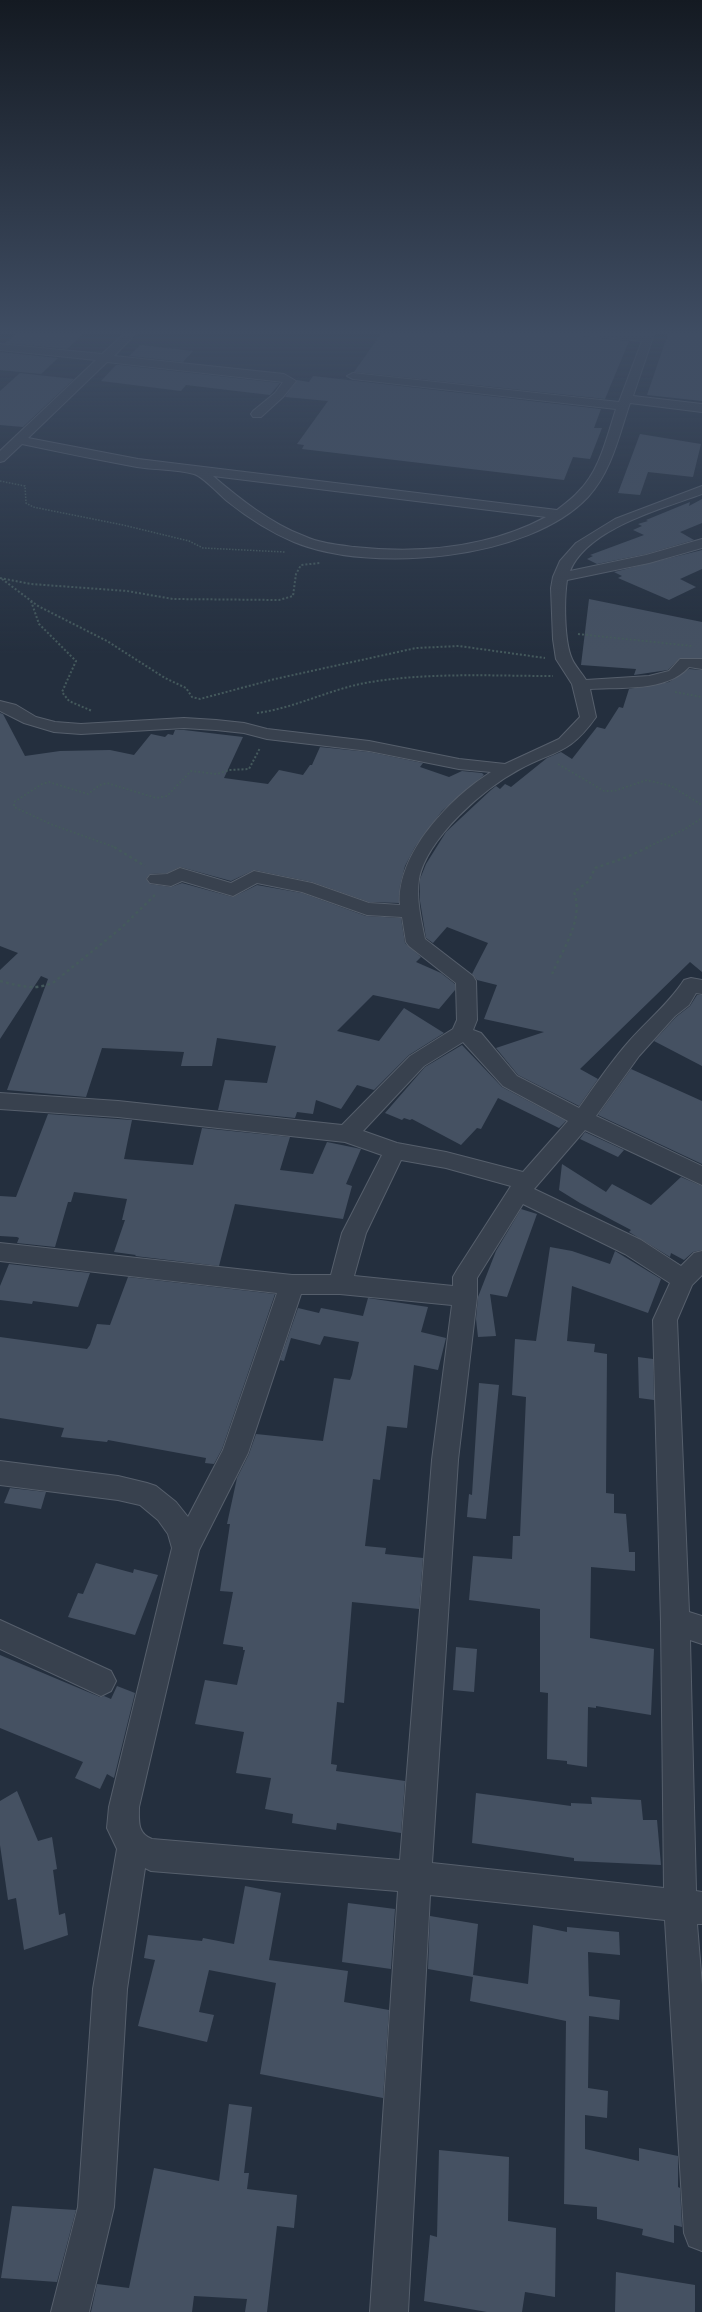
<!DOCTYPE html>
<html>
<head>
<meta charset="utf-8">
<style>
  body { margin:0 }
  canvas { display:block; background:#242f3e }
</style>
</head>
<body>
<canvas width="702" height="2312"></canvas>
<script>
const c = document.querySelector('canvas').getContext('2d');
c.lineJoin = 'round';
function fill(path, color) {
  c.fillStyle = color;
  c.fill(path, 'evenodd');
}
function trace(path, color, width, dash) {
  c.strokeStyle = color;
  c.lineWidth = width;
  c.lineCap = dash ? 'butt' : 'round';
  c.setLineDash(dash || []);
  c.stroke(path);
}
const building = new Path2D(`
  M19,331H86L67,349L5,343Z
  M383,331H527L547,333V331H567L573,335L629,341L605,399L354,372Z
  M669,331H702V401L647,395Z
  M140,345L158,347L193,351L183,362L129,356Z
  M0,352L58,358L41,374L0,370Z
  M116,365H120L280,383L270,395L186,385L181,391L101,381Z
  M20,373L74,379L23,427L0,425V391Z
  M313,376L601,409L594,428H602L590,459L573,457L564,480L302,449L304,445L297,444L328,401L285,397L297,380L309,382Z
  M640,434L701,444L693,477L648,472L640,495L618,493Z
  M702,499V523L680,532L694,540L646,554L597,564L587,559L593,556L590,555L644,535L633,530L642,526L638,524L648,521L646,520L690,502L689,506Z
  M702,550V569L680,579L696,587L669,600L618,578L622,576L614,572Z
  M589,599L702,622V658H680L668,670L634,675L636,669L581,665Z
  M689,669L702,670V972L690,962L580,1069L598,1079L579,1106L518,1075L496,1048L544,1032L484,1019L497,985L477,980L472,974L488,943L447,927L433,943L426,938L420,901V879L426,864L446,832L491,790L496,786L500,789L505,784L511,787L547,758L561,752L572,759L597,727L605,729L619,707L623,708L629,689L669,682Z
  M0,713L3,714L25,756L60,751L110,750L134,755L151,734L165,737L168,734L173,735L175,730H184L243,737L224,778L268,784L279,770L303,775L310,765H312L320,747L369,752L423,763L420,767L449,777L462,771L482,773L484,775L442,811L415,847L405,866L400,885L399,903L369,902L312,882L254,870L231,881L180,867L167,873L150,874L146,879L150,884L171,887L182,883L233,897L257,885L302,893L366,916L401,918L405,943L421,957L416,962L441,973L455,984V990L439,1009L373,995L337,1031L379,1041L404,1008L444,1033L409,1055L374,1090L357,1085L341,1109L316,1100L313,1114L297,1112L295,1118L218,1110L225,1080L267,1083L276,1046L217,1038L212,1066H181L184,1052L102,1048L86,1097L7,1090L48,979L41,976L0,1039V970L18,953L0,946Z
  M697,995H702V1066L654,1041L676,1017L690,1006Z
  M462,1045L502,1087L566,1121L559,1128L498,1098L481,1129L477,1128L461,1145L412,1119L410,1120L404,1118L402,1120L385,1113L425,1067Z
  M631,1069L702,1101V1164L598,1115Z
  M48,1114L132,1120L124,1159L193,1165L202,1128L290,1137L280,1170L313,1174L327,1142L361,1149L346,1184L352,1186L343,1219L235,1204L219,1266L135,1256L136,1255L114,1252L125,1220H122L127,1199L74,1192L71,1202H68L55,1247L17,1243L19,1238L17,1237L0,1236V1196L16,1197Z
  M585,1132L624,1150L618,1157L580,1139Z
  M562,1164L606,1192L612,1184L651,1205L681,1177L702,1186V1250L693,1252L684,1260L671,1253L670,1257L629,1232L631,1230L580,1203L559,1190Z
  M521,1209L537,1214L507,1297L490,1294L496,1336L478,1337L476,1319L478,1297L496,1251Z
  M550,1247L572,1251L610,1264L615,1251L661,1279L648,1313L572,1286L567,1341L595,1344L594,1352L607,1354L606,1493L614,1494V1513L626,1514L629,1552H635V1571L591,1567L590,1638L654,1649L651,1715L596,1706V1708L588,1707L587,1767L567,1764V1761L547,1759L548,1693L540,1692V1609L469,1600L473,1556L512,1559L513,1536H520L526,1397L512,1395L515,1339L536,1341Z
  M9,1264L90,1273L78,1307L33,1301L32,1304L0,1300V1286Z
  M128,1277L275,1294L222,1449L214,1464L205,1463L206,1458L108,1440L107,1442L61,1437L64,1428L0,1418V1337L87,1349L90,1345L97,1324L110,1325Z
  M368,1298L428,1307L421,1332L446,1338L438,1370L414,1365L407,1428L387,1426L380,1480L373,1479L365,1546L386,1548L385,1554L423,1558L419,1609L352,1602L344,1703L337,1702L331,1764L337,1765L336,1771L405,1781L401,1833L337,1823L336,1830L292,1823L293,1814L265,1809L271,1778L236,1773L244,1732L195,1724L205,1680L237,1685L245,1650H243V1647L223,1644L233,1592L220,1591L230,1524H227L237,1478L249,1454L256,1434L323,1441L334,1378L350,1380L352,1375L359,1342L324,1336L320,1345L291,1338L284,1361L280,1360L298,1308L319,1313L321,1308L363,1316Z
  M638,1357L653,1359L654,1400L639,1398Z
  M479,1383L499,1385L486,1519L467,1517L469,1494L472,1495Z
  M10,1488L46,1492L41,1509L4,1503Z
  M96,1563L133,1573L134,1569L158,1575L135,1635L68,1617L78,1593L83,1594Z
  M456,1647L477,1649L474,1692L453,1690Z
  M0,1655L100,1697L104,1696L111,1699L117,1686L135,1693L114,1778L107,1774L100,1789L75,1778L83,1762L0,1728Z
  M17,1791L38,1841L52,1837L57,1869L53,1870L59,1915L65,1913L68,1935L24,1950L16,1898L8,1900L0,1845V1801Z
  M476,1793L571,1806V1803L592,1804L591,1797L641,1800L643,1820H657L661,1865L574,1861V1858L472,1843Z
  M245,1886L281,1893L269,1960L348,1971L344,2002L389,2010L383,2098L260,2074L276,1983L209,1970L199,2012L214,2015L207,2042L138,2026L155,1960L144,1958L148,1935L202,1941L203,1938L234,1944Z
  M348,1903L395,1909L391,1969L342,1962Z
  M430,1916L478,1924L473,1975L528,1984L533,1925L567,1932V1927L619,1932L620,1955L588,1952L589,1996L620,2000L619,2020L589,2016L588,2088L608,2091L607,2118L585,2115V2149L639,2161V2148L678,2156V2187L680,2188L682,2227L674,2225V2243L642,2235L643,2229L597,2219V2207L564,2204L566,2021L470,2001L473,1977L428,1969Z
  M229,2104L252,2107L244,2173H249L247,2189L297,2195L294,2228L277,2226L267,2312H245L247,2299L194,2296L192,2312H91L97,2284L129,2288L154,2168L219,2181Z
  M439,2150L509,2157L508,2221L556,2228L555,2297L525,2292L522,2312H487L424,2301L430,2235L437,2237Z
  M12,2206L76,2210L57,2282L1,2278Z
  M616,2272L695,2285V2312H615Z`);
const pathFar2 = new Path2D(`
  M0,481L25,486L26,503L33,507L123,525L189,541L203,548L285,552`);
const pathFar1 = new Path2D(`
  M0,578L31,584L127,591L173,599L279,600L293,596L296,574L301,565L320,563
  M2,579L38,606L107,641L165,678L186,688L192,697L200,699L275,679L416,648L459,646L545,658
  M31,601L39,624L76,661L62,692L69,701L92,711
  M578,634L692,646
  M675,692L702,697
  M257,713C295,708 328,690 365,683C427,672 491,676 553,676
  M558,764L604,791H614L647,780L671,786L702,805
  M117,848L53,825L14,807V802L42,784L49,782L88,794L100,785L107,783L156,798L167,796L191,771L217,774L229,770L249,769L260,748
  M646,848L685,829L702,818`);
const path = new Path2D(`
  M114,847L145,866
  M552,974C563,949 584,919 574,892L589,881L595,868L627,857L649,847
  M0,981C19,986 36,991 54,982L120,929L155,895`);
const minor = new Path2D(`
  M127,331H138L114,356L284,374L296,381L283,397L261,417H253L251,414L253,411L275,393L283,382L107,362L28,438L138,459L557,510C564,504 572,499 578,492C600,471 607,436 616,409L353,379L347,376L353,373L619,402L642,341L573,334L568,331H604L644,334L645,331H655L633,396L702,404V412L630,403C619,435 612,471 588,497C529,560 371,574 294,542C270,532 247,517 227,501C219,494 202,476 194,474C176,469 156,470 137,467C99,460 60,452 22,444L4,461L0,462V451L96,360L0,350V344L102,354ZM213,476L546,517C488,548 419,554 354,547C338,545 319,543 304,536C270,523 240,499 213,476Z
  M702,486V494C662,509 588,528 570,571L646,555L702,539V548L649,563L567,580C564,599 564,641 572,659C575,666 582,673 586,680L649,676L669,671L680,659H702V669L689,667C666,692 621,687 590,689L596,717C570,754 556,750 520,769C484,788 427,838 419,879C416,899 421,919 425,939L473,976L476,981L477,1020L473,1030L481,1033L517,1076L579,1108C594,1087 608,1066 625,1046C643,1024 669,1004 684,980L691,978L702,980V994L696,993L689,1005L675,1016L639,1056L596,1116L702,1166V1185L585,1130L534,1189L641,1240L681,1266L694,1253L702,1251V1275L692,1285L677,1320L689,1612L702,1616V1644L690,1640L696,1891L702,1892V1924H697L702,1985V2251L689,2246L684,2233L665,1920L430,1895L408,2312H370L398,1891L151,1871L145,1868L127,1989L114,2207L89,2312H51L78,2207L93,1989L117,1849L107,1828L109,1807L172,1548L168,1534L158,1520L140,1505L118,1500L0,1485V1461L118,1476L147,1483L156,1486L176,1502L188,1517L223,1450L277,1293L0,1261V1243L292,1275H331L342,1233L382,1155L345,1142L118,1117L0,1109V1093L118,1101L342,1125L410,1056L453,1029L457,1020L456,983L409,946L406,942L402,917L367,915L302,892L257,883L233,896L182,881L171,886L150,883L147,879L150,875L167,874L180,868L231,883L254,871L312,883L369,903L400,905C396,854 450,798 491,772L459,769L369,751L267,739L244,733L216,730L184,728L81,734L54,732L24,723L0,711V701L16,705L36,717L55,722L81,724L184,718L216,720L244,723L267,729L369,741L459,759L505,764L559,739L580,717L572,684L556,659L553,639L551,588L553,577L560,561L576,543L615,519ZM463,1042L503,1086L568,1121L523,1172L446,1152L397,1143L363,1131L424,1066ZM401,1160L446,1168L511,1186L457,1270L453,1277V1286L354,1276L366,1233ZM523,1204L625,1254L670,1283L653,1320L661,1622L664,1888L432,1863L458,1460L477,1297V1278ZM301,1294H340L452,1305L432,1460L400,1860L152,1839C137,1833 139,1821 139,1807L199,1550L248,1453Z
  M0,1620L111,1671L116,1681L111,1691L101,1696L0,1649Z`);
fill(building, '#455162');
trace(minor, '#565f6c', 2);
trace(pathFar2, '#44595c', 1.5, [1.5, 1.5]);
trace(pathFar1, '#44595c', 2, [2, 2]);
trace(path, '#44595c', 2.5, [3, 3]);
fill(minor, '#38414e');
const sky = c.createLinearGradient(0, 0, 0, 654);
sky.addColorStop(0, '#141a22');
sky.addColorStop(0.51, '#3f4d63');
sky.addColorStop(1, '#3f4d6300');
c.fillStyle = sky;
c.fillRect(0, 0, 702, 654);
</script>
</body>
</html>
